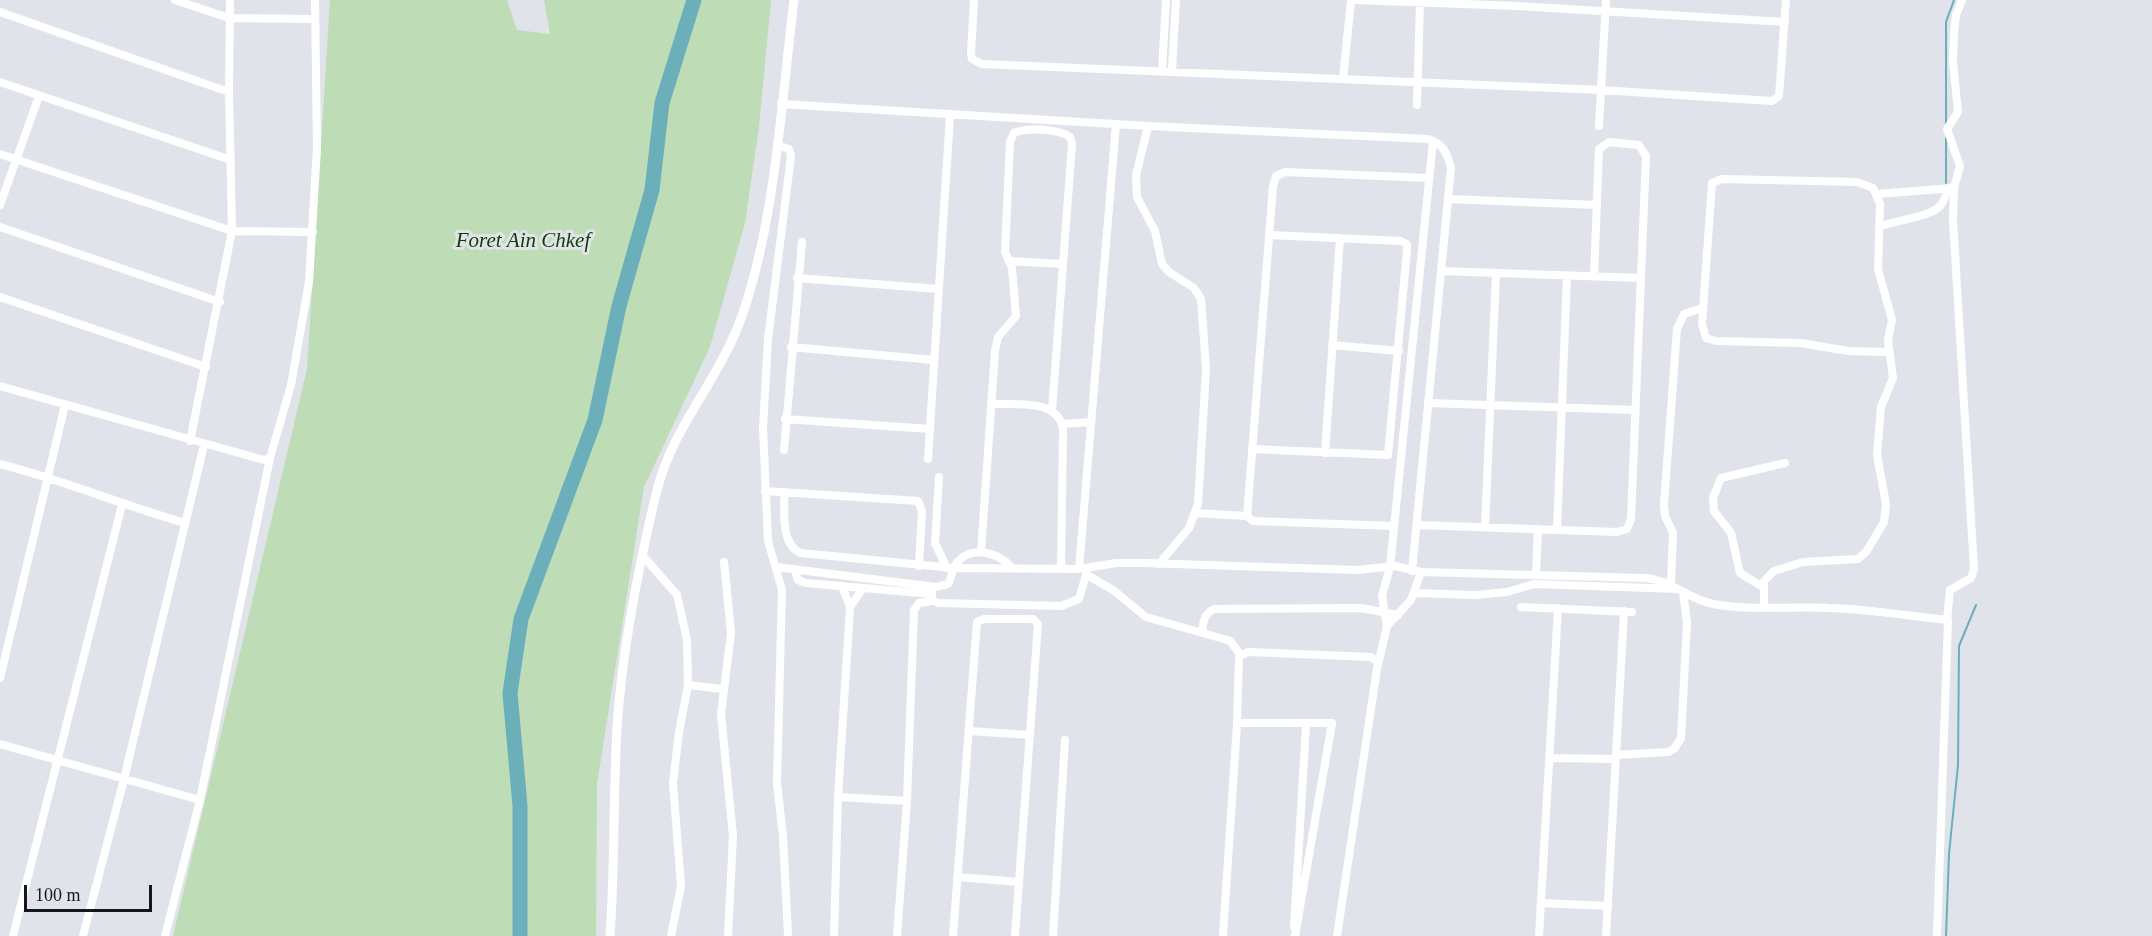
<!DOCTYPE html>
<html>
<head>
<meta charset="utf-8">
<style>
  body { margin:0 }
  #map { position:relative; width:2152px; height:936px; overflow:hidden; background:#e0e4ea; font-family:Georgia,serif }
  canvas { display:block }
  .scale { position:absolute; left:24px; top:885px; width:128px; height:27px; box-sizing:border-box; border:3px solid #161719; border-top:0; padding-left:8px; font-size:18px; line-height:21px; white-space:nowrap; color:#161719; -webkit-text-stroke:4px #e0e4ea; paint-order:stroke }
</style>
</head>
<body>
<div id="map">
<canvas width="2152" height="936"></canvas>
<div class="scale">100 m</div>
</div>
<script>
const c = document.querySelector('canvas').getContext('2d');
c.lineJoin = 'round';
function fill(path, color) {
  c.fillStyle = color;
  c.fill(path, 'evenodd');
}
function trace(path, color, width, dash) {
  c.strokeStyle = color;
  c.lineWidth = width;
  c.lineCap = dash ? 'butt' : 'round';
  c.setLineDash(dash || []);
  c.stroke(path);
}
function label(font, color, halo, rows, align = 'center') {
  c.font = font + ' Georgia,serif';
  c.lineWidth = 6;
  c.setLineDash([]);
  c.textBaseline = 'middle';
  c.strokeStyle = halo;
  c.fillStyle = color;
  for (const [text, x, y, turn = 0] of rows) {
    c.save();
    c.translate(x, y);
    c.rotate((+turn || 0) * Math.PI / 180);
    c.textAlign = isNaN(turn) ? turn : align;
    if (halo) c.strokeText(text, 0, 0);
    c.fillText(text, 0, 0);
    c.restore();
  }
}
const green = new Path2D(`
  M330,0H507L517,30L550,34L544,0H771L759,127L745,223L710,347L644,487L597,784L596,936H173L307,369Z`);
const stream = new Path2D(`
  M1946,123V22L1954,0
  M1946,138V183
  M1946,936L1949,854L1958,765L1959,646L1976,605`);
const river = new Path2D(`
  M520,936V806L510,693L521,619L595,420L619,306L652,190L662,103L694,0`);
const minor = new Path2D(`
  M175,0L229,18L315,19
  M974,0L971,53L972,59L982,64L1601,90L1772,101L1779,96L1786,0
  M1355,0L1517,6L1785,22
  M0,12L229,92
  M1162,71L1166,0
  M1172,71L1176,0
  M1343,79L1351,0
  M0,82L231,160
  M781,104L1148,126L1428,139C1443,144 1447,152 1451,168L1412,571
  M1417,105L1420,3
  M1148,126L1136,175L1137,197L1155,231L1162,264L1169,272L1194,288L1201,299L1206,369L1198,504L1189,528L1159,564
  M1599,126L1606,0
  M777,145L789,149L791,156L768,339L763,428L768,541L782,590L777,783L783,836L788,936
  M0,154L232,231L313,232
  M1878,194L1953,188
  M1448,199L1597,205
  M0,205L39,96
  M0,227L220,302
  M1879,227C1895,220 1931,217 1940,206C1944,202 1946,194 1949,188
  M1009,261L1063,264
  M1441,271L1641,278
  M797,278L939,289
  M0,297L206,367
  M1332,345L1399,351
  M791,347L934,360
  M0,386L264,460L270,458L291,385L309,282L317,148L315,0
  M1428,403L1635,410
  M991,404C1015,405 1059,398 1063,430L1061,568
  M785,419L930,429
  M1062,424L1091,422
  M190,441L232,231L229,92L230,0
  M1252,449L1388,455L1407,250V244L1401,241L1269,235
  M784,450L802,242
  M1325,453L1340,238
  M928,459L950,115
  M0,464C63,480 122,505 185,523
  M939,477L935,543L947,568
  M765,491L918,501L922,511L919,566
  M784,492C785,511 780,545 801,553L953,568L1079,569L1116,563H1145L1357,570L1395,566L1421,572L1645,578C1671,580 1688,599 1713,604C1751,611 1791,606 1829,608C1869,609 1909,616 1948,620L1937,936
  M1195,513L1247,516
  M1417,525L1617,532L1627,529L1631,519L1646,156L1639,145L1609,142L1599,149L1594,277
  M1394,526L1253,521L1247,516L1273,186L1276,176L1285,172L1429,178
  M1485,527L1496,273
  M1557,530L1567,276
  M981,552L995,351L998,337L1016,316L1012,268L1005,252L1010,142L1014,133C1027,127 1059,129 1070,137L1072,144L1052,411
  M643,556L677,595L687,640L688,685L679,732L673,783L681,886L671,936
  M724,562L731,633L721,714L733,836L728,936
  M776,567L936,587L948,584C952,579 951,572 954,567C968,544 997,551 1012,568
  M1079,569L1116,124
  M795,570L798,580L806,583L932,594
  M1087,575L1113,590L1146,617L1224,639L1230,641L1240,654
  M1536,575L1538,529
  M1671,584L1673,533L1665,516L1664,504L1677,329L1684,314L1703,308
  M932,587V600L938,603L1061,606L1079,599L1088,568
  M1763,587L1740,573L1731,533L1714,511L1713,498L1721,478L1785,463
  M1414,593L1475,595L1507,592L1534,584L1678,589
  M850,607L863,588
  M1521,607L1632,612
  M1764,607V581L1774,571L1803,562L1858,559L1866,552L1884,522L1886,504L1877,455L1881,407L1893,378L1888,340L1892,320L1878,269L1880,204L1873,188L1857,182L1722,179L1712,183L1702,324L1706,338L1716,341L1801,343L1848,351L1889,352
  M1947,620L1950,590L1971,578L1974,569L1953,220L1954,188L1960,166L1947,129L1958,112L1953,62L1954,32L1956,15L1962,0
  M1387,626L1411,600L1421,572
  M1202,633C1203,622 1204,614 1214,609L1361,608L1398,615
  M1378,665L1387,626L1382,596L1390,567L1433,141
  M0,678L65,405
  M688,685L722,689
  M1237,723H1332L1295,936
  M969,731L1030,735
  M0,744L200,800
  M1616,755L1668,752L1674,749L1681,738L1687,623L1683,592
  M1550,758L1616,759
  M838,797L907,801
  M957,877L1019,882
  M1541,903L1608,906
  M1294,927L1306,725
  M13,936L122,505
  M83,936L124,779L204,445
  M165,936L200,800L270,458
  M834,936L838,797L850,607L842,586
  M897,936L907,801L914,610L919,603L932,601
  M953,936L977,622L984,619H1033L1038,624L1015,936
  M1053,936L1065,740
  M1223,936L1237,723L1239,657L1248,652L1371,657L1378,662L1337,936
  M1539,936L1558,608
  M1606,936L1624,611`);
const tertiary = new Path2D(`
  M610,936C615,867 613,797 617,728C622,650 638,569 656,494C672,428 713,388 737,329C775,232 781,104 794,0`);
const parkNames = [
  ["Foret Ain Chkef",523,241]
];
fill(green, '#bedcb6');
trace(stream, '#6aafba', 2);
trace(river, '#6aafba', 15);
trace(minor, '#fff', 8);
trace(tertiary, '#fff', 9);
label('italic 21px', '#103e00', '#e0e4ea', parkNames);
</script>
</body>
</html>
